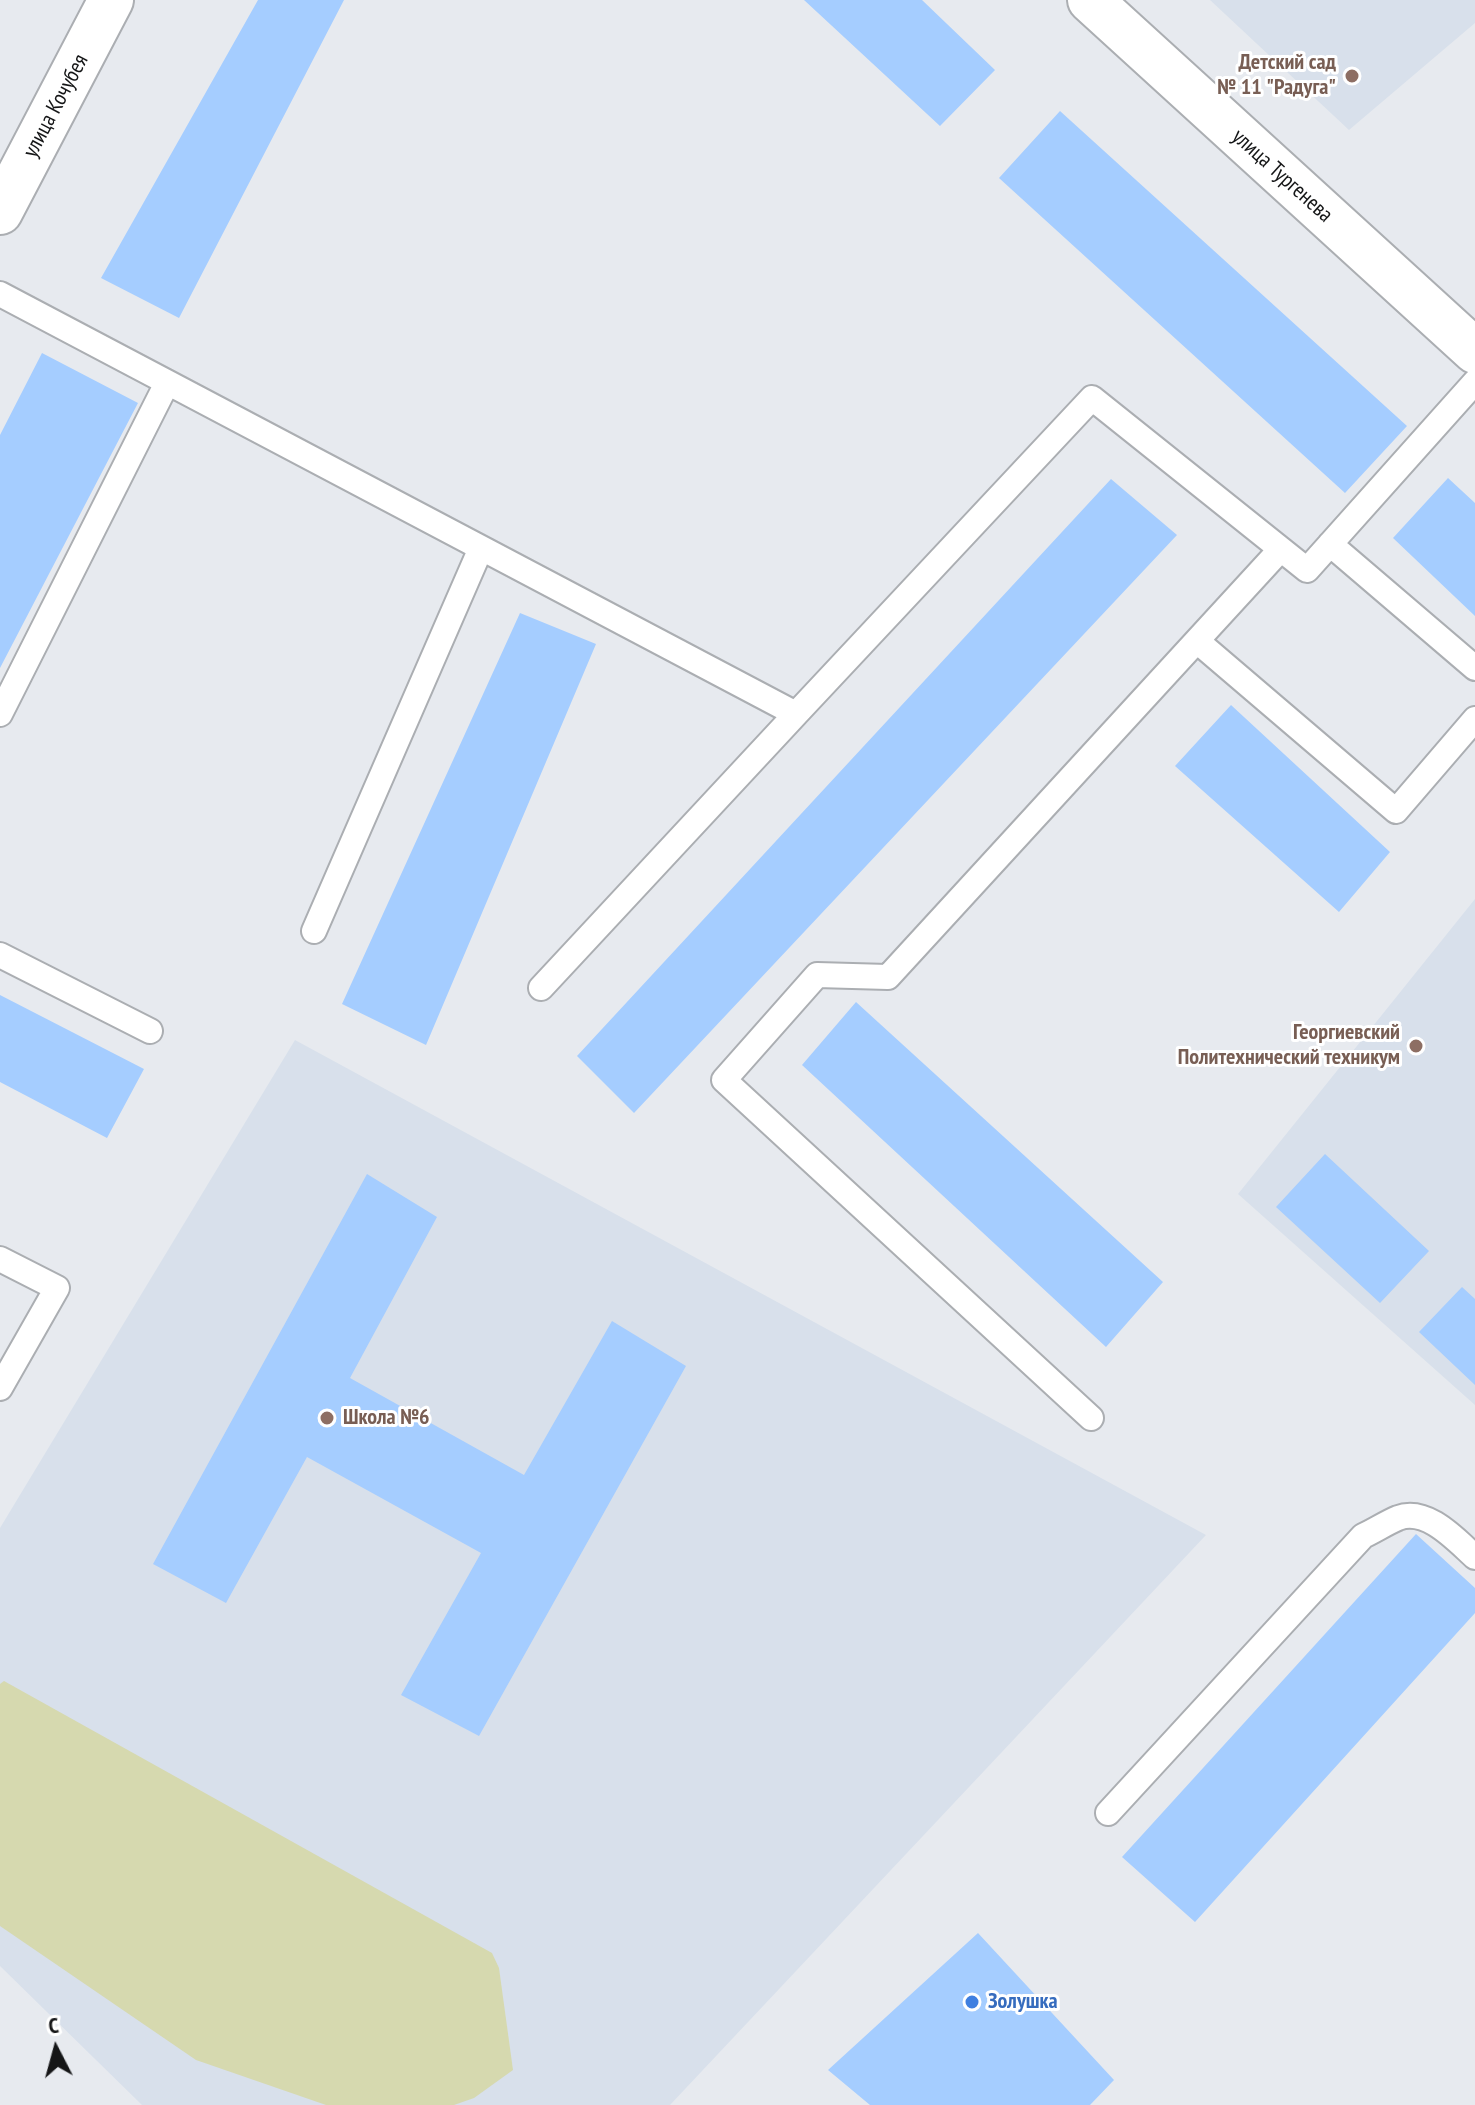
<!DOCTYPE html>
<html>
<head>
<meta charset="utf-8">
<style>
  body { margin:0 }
  #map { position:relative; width:1475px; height:2105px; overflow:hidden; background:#e7eaef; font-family:"PT Sans Narrow",sans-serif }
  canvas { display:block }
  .north { position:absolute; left:16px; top:2009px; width:80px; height:80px; -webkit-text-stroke:6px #fff; paint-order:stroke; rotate:354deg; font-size:22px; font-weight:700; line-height:32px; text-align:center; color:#151617 }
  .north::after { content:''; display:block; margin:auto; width:28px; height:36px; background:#151617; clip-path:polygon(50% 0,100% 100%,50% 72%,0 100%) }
</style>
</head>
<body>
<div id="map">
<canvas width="1475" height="2105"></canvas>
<div class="north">С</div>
</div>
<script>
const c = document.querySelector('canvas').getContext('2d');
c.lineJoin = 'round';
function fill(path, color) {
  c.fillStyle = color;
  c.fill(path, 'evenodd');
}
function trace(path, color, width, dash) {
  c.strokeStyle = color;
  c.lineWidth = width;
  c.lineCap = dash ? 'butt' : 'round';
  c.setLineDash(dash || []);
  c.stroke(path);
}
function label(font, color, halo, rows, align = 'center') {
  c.font = font + ' "PT Sans Narrow",sans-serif';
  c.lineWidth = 6;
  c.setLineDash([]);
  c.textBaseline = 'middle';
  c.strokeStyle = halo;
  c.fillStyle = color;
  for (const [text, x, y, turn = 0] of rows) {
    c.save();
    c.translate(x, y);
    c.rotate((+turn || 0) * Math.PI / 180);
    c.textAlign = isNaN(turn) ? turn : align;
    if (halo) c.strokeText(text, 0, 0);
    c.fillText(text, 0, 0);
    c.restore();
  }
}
const built = new Path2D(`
  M1210,0H1475V23L1349,130Z
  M1475,899V1405L1238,1194Z
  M295,1040L1206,1535L670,2105H142L0,1966V1528Z`);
const green = new Path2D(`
  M4,1681L492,1953L499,1968L513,2070L474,2098L454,2105H326L196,2060L0,1926V1684Z`);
const building = new Path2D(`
  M258,0H344L179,318L101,278Z
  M804,0H922L995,70L940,126Z
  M1060,111L1407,426L1345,493L999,178Z
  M42,353L138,403L0,668V435Z
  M1448,478L1475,503V616L1393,538Z
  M1111,479L1177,535L634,1113L577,1056Z
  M520,613L596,644L426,1045L342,1004Z
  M1231,705L1390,852L1339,912L1175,766Z
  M0,995L144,1069L107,1138L0,1082Z
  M856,1002L1163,1282L1106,1347L802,1065Z
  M1325,1154L1429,1251L1380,1303L1276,1207Z
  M367,1174L437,1217L350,1378L524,1475L612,1321L686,1366L479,1736L401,1695L481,1553L307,1457L226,1603L153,1564Z
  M1462,1287L1475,1299V1385L1419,1332Z
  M1416,1534L1475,1588V1613L1195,1922L1122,1857Z
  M978,1933L1114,2080L1090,2105H870L828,2070Z`);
const lane = new Path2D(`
  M0,294L796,714L1092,398L1307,570L1475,382
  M1330,544L1475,668
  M1197,641L1396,811L1475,719
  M0,714L167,383
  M314,931L481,548
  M0,955L150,1031
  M541,988L796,714
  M0,1259L57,1288L0,1388
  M1091,1418L724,1080L817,975L888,977L1280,550
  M1108,1813L1363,1536C1374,1531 1386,1523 1398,1518C1427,1507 1456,1540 1475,1557`);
const street = new Path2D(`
  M1090,0L1475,351`);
const secondary = new Path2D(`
  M0,212L111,0`);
const markers = [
  [1352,76,8,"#8d6e63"],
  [1416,1046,8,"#8d6e63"],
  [327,1418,8,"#8d6e63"],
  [972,2002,8,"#3f7fe0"]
];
const educationNames = [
  ["Детский сад",1336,63],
  ["№ 11 \"Радуга\"",1336,88],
  ["Георгиевский",1400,1033],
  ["Политехнический техникум",1400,1058],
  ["Школа №6",343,1418,"left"]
];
const streetNames = [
  ["улица Кочубея",56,106,-62],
  ["улица Тургенева",1282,176,42]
];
const shopNames = [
  ["Золушка",988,2002]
];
fill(built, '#d8e0eb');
fill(green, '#d6d9af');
fill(building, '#a5cdff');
trace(lane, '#abaeb2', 28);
trace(street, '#abaeb2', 48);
trace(secondary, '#abaeb2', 48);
trace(lane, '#fff', 24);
trace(street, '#fff', 44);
trace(secondary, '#fff', 44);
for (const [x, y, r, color] of markers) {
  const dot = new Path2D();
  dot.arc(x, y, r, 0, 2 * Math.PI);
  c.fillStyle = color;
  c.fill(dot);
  trace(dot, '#fff', 3);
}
label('bold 22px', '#785e54', '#fff', educationNames, 'right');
label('22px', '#151617', '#fff', streetNames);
label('bold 22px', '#366cbe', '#fff', shopNames, 'left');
</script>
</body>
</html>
